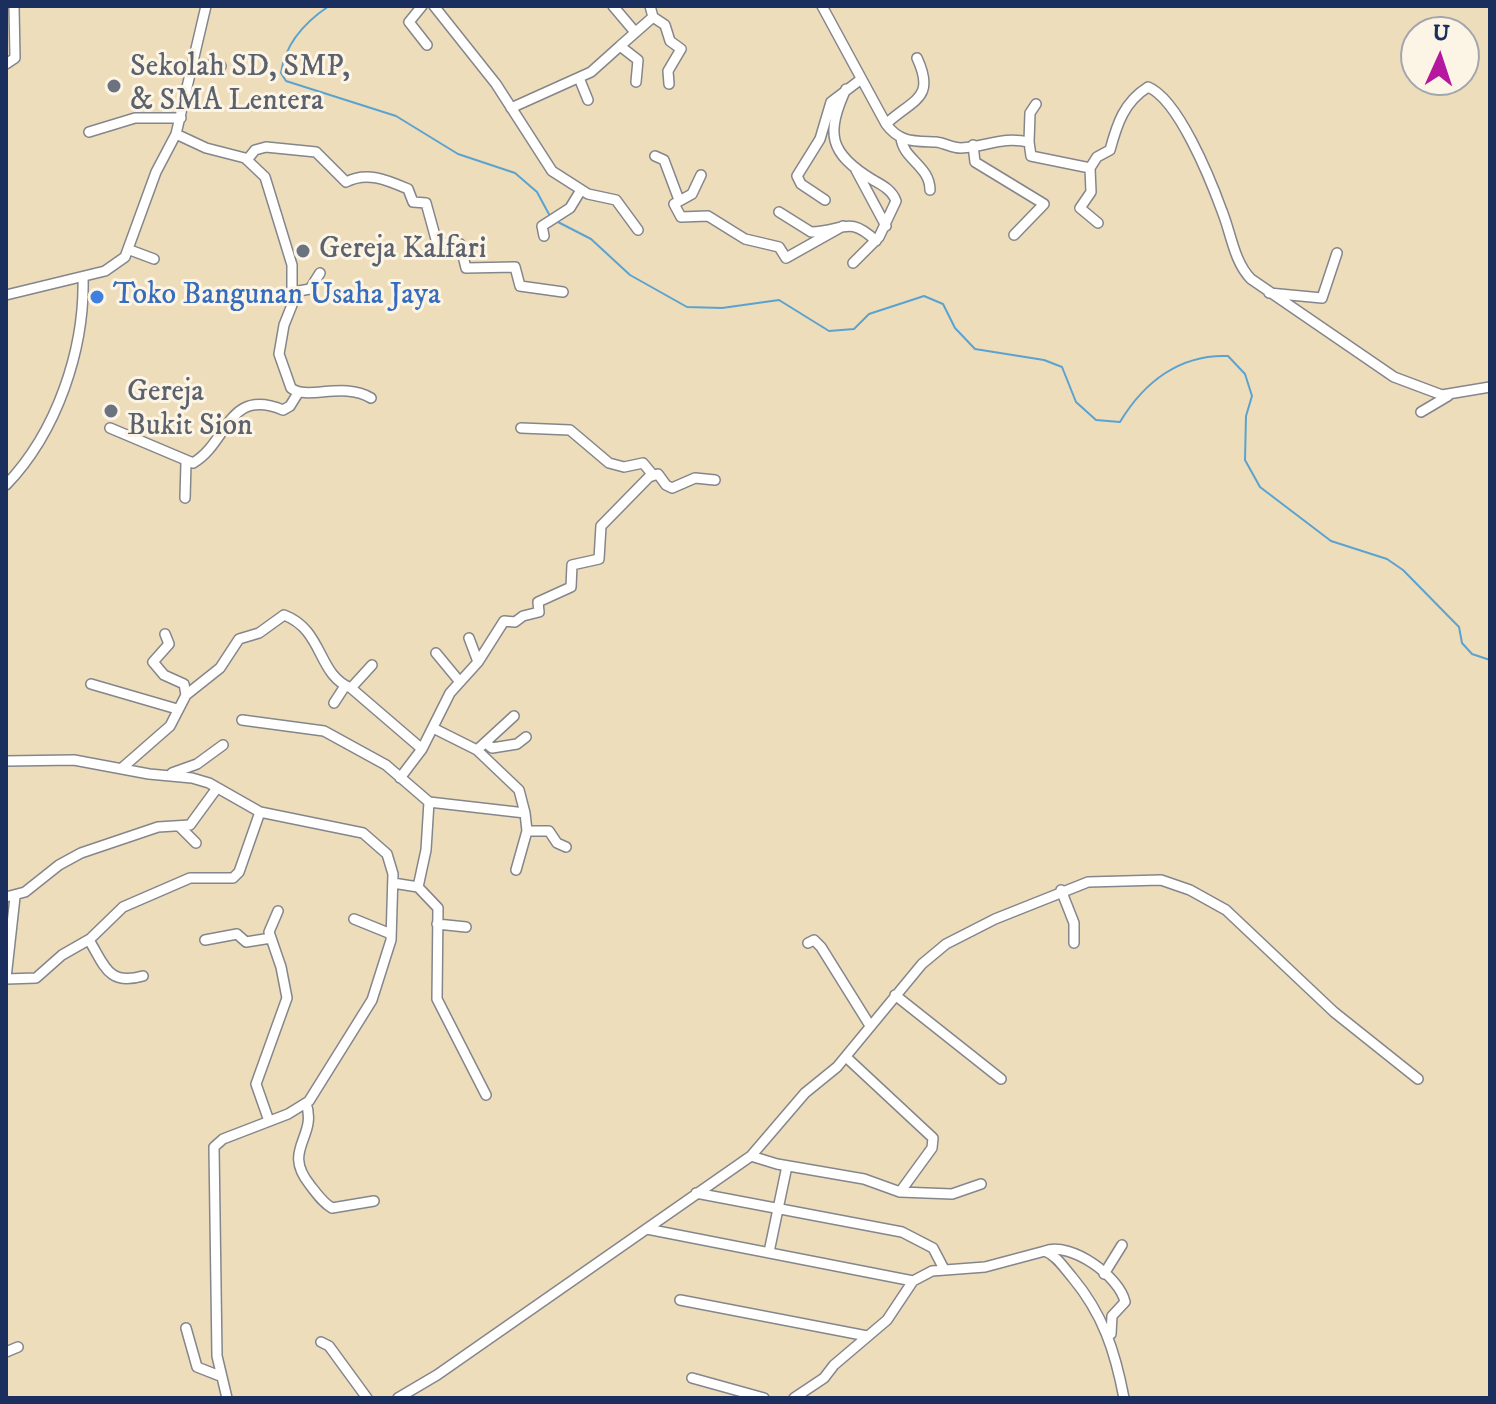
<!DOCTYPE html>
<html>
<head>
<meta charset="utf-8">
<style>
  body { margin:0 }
  #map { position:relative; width:1496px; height:1404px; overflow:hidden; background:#eeddba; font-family:"IM FELL DW Pica",serif }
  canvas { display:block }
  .frame { position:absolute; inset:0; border:8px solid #1b2f5e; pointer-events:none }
  .north { position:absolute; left:1400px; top:16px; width:80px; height:80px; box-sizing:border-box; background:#fcf5e5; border:2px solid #a2a6af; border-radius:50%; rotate:3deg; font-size:22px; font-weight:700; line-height:32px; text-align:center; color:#1b2f5e }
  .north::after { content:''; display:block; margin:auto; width:28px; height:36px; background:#b5179e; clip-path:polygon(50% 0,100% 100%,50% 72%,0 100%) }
</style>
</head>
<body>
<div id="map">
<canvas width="1496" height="1404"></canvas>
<div class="frame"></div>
<div class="north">U</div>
</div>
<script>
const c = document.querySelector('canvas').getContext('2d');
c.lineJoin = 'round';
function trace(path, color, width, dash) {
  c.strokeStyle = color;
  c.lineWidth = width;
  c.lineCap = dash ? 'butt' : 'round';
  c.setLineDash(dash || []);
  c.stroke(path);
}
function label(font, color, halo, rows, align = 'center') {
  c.font = font + ' "IM FELL DW Pica",serif';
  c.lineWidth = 6;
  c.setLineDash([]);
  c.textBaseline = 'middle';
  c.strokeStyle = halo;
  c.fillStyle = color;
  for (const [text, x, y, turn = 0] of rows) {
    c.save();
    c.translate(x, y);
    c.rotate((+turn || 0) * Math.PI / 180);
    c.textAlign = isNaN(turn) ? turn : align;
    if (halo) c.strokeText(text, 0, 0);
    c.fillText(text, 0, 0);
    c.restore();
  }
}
const stream = new Path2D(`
  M329,6C305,22 285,44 281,73L286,81L396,116L458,154L515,173L537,192L551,218
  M556,221L591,239L630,275L687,307L722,308L779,300L829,331L854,329L869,314L924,296L943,304L955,328L975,349L1044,360L1062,367L1076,402L1096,420L1120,422C1144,382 1180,354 1228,356L1245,374L1252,396L1246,416L1245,460L1260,487L1331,541L1387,559L1403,570L1459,627L1462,643L1472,654L1490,660`);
const minor = new Path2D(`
  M422,6L409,22L427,45
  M434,6L496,84L552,171L588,194L616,200L638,230
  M613,6L635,32
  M822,6L886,124C900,143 914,141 936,142C945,143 952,148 961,148C987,147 1001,136 1029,142L1031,156L1090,168L1097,157L1110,150C1117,124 1124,102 1148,87C1178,99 1210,178 1222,211C1231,233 1234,262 1251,279L1394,377L1442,395L1490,387
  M653,17L665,25L670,41L681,49L668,71L669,84
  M620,46L653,17L650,6
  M6,64L15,58L14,6
  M194,65L221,66
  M579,78L588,100
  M846,89C826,133 828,153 873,180C882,185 892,190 896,201L879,237L853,263
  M511,108L591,72L620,46L638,60L636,82
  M886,124C913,99 936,99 917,58
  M89,132L135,118H181
  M176,134L206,148L245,158L265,177L292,265V305L284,325L279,354L291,388C307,401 343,381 371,398
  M901,138C903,159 930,166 930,190
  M1029,142L1030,113L1036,104
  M973,145L975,162L1044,204L1014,235
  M655,156L664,160L679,200
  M247,160L255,150L266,147L316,152L346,182C367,171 387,180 408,189L413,202L426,203L437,243L460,244L466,268L515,267L520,286L563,292
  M1090,168L1091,192L1080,208L1098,223
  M856,170L886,226
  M701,175L692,194L674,204L681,217L708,216L745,239L779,247L786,258L843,226
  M825,200L801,184L797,176L820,139L831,102L860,80
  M779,212L811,232C843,232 848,214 876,241
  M544,236L542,226L570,208L581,190
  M130,250L154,259
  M293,292L310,289L320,273
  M1269,293L1322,298L1337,253
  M6,295L105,271L125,257L156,172L176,134L206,6
  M1421,412L1448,396
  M110,428L193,463C229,442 227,387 283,410L290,406L298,393
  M521,428L570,430L609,463L624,467L643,463L653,475
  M6,485C57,432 85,349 83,277
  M185,498L186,463
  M165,634L169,644L153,662L164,675L184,684L186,695
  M469,638L478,662
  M436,653L460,682
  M91,684L177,709
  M351,688L372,665
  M334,703L345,686
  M242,720L324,731L386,765L429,802L426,850L418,887L393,883
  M433,728L477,750L514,716
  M486,743L492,748L517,744L526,737
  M477,750L519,790L525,813
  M6,761L74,760L149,774L192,778L209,783L260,812L363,833L387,854L393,874L391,940L372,1000L309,1101L288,1114L223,1139L214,1147L217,1356L227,1398
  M122,768L170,726L186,695L220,668L239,639L259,633L284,615C324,630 317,675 351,688L422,749
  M172,773L197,764L223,745
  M400,778L422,749L450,693L478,662L504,621L515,622L523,616L539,612L538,602L571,587L572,565L599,559L601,526L649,477L658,474L666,485L672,488L695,478L715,480
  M429,802L525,813L527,831L516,870
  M180,827L196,843
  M527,831H549L557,843L566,847
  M418,887L438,908L437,999L486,1095
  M1061,890L1074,923V943
  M6,897L25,892L59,865L81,853L158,827L190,825L217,788
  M354,919L391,934
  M437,924L466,927
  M89,940C105,966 108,986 143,976
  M205,940L237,934L246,942L271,938
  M808,943L814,940L821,947L869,1024
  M6,978L15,897
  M6,979L36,978L62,955L90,939L123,907L190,878H233L239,872L260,812
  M895,995L1001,1079
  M846,1057L933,1138L932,1148L900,1192
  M306,1103C318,1138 281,1149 310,1185C317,1194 323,1203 332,1208L374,1201
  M269,1121L256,1084L287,998L281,967L269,932L278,911
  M751,1156L777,1164L864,1179L900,1192L952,1194L981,1184
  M696,1193L902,1232L933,1248L944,1269
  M647,1229L913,1281
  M1045,1251C1071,1241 1120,1277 1125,1302L1112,1316L1111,1334
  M769,1252L787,1166
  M1104,1274L1122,1245
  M680,1300L867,1336
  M186,1328L197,1367L220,1376
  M321,1342L329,1346L367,1398
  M6,1352L18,1347
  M692,1378L764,1398
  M398,1398L437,1375L751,1156L805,1093L837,1067L922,964L946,944L995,919L1088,882L1161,880L1190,890L1226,910L1334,1012L1418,1079
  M794,1398L824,1378L834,1365L887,1320L913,1281L932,1271L985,1267L1045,1251C1057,1256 1064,1268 1072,1277C1103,1314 1115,1351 1124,1398`);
const markers = [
  [114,86,8,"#6b7280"],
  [303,251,8,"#6b7280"],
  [97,297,8,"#3f7fe0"],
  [111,411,8,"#6b7280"]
];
const worshipNames = [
  ["Sekolah SD, SMP,",130,69],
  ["& SMA Lentera",130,103],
  ["Gereja Kalfari",319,251],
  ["Gereja",127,394],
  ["Bukit Sion",127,428]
];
const shopNames = [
  ["Toko Bangunan Usaha Jaya",113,297]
];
trace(stream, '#5aa3d1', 2);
trace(minor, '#84868c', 12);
trace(minor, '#fff', 9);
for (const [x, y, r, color] of markers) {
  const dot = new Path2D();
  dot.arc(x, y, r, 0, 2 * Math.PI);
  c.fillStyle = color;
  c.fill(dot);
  trace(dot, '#fcf5e5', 3);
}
label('30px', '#5b616d', '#fcf5e5', worshipNames, 'left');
label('30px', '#366cbe', '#fcf5e5', shopNames, 'left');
</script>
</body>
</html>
